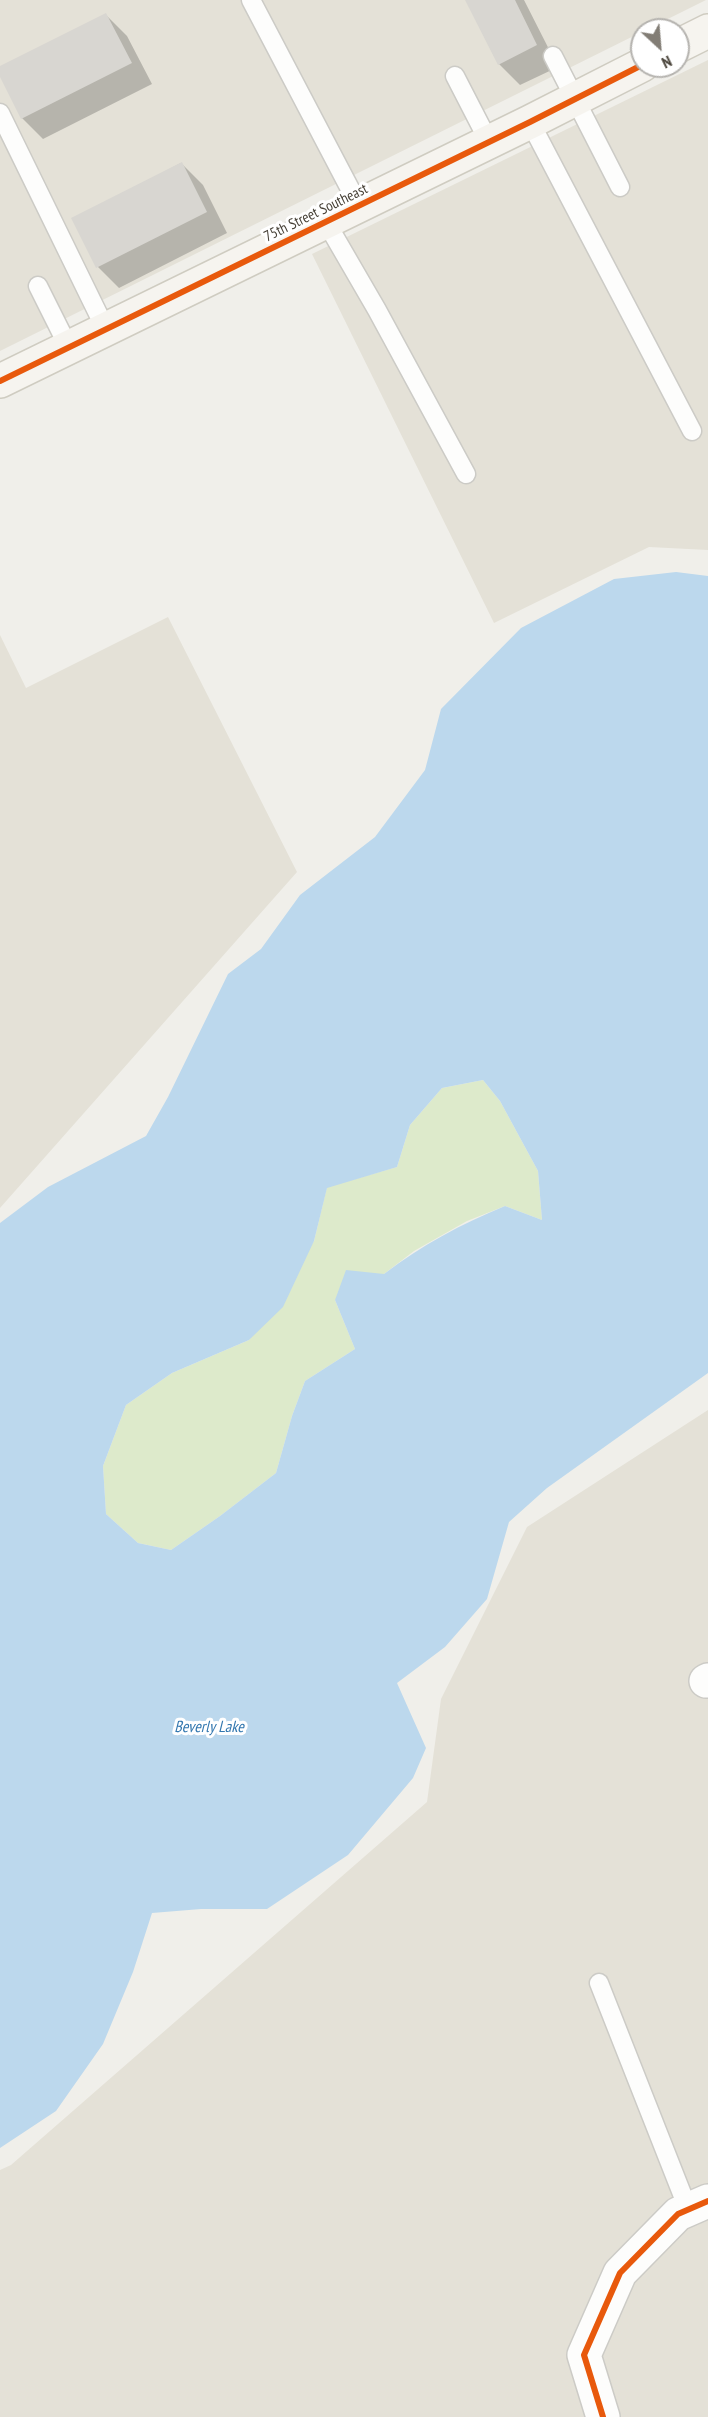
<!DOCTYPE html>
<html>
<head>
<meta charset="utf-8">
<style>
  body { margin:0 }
  #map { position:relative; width:708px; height:2417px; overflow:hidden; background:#f0efea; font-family:"PT Sans Narrow",sans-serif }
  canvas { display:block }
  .north { position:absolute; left:630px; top:18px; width:60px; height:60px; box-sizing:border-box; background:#fff; border:2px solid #b5b3af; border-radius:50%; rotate:154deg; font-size:16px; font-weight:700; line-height:24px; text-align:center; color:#464036 }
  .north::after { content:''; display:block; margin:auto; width:21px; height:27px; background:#827d75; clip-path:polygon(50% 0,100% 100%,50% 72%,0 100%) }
</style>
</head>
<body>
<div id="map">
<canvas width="708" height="2417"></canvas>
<div class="north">N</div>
</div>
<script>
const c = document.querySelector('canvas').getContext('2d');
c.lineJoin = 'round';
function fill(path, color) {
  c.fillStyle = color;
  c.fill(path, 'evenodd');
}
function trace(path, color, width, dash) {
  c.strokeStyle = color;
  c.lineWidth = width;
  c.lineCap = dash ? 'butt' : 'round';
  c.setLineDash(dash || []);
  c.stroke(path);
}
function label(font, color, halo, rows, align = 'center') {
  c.font = font + ' "PT Sans Narrow",sans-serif';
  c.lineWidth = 6;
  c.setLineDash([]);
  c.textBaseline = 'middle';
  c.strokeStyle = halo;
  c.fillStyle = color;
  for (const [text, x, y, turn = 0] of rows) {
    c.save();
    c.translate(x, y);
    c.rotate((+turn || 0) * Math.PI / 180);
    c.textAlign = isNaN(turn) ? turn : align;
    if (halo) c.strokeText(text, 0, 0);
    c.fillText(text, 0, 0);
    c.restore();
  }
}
const residential = new Path2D(`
  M0,0H706L0,351Z
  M708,60V550L649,547L494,623L312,254Z
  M168,617L297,872L0,1208V635L26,688Z
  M708,1410V2417H0V2170L11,2165L427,1802L441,1699L527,1527Z`);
const green = new Path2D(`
  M483,1080L500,1101L538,1171L542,1220L505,1206L467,1221L414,1251L384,1274L335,1300L355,1349L305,1381L292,1416L276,1473L220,1516L171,1550L138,1543L106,1514L103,1466L126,1405L172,1373L249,1340L314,1241L327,1187L397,1167L410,1125L442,1088Z`);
const water = new Path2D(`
  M676,572L708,576V1373L547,1488L509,1522L487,1599L445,1647L397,1683L426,1748L413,1778L348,1855L267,1909H201L152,1913L133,1972L103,2044L56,2111L0,2148V1223L48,1187L146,1136L168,1097L228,974L261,949L300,895L375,837L425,770L441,709L521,628L614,579ZM483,1080L500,1101L538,1171L542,1220L505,1206C461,1224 422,1245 384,1274L346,1270L335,1300L355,1349L305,1381L292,1416L276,1473L220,1516L171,1550L138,1543L106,1514L103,1466L126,1405L172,1373L249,1340L283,1307L314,1241L327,1188L397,1167L410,1125L442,1088Z`);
const shadow = new Path2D(`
  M467,0H524L558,67L520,85L499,64Z
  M106,15L127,36L152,84L43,139L22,118L0,74V68Z
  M181,163L203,185L227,233L119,288L98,267L73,219Z`);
const building = new Path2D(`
  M465,0H515L537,45L498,65Z
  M106,13L132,63L21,119L0,77V66Z
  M182,162L207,212L96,268L71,218Z`);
const lane = new Path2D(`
  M251,0L359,206
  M553,56L620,187
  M455,76L489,142
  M0,113L106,330
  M530,122L692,431
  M326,222L377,310L466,474
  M38,286L69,348
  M599,1983L688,2209`);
const street = new Path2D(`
  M706,1681L708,1680
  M603,2417L584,2355L620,2273L678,2214L708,2201`);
const secondary = new Path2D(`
  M678,46L708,31
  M0,381L530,122L642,65`);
const cycleway = new Path2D(`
  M0,381L530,122L642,65
  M603,2417L584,2355L620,2273L678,2214L708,2201`);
const streetNames = [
  ["75th Street Southeast",316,213,-26]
];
const waterNames = [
  ["Beverly Lake",209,1727]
];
fill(residential, '#e4e1d7');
fill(green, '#ddeacb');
fill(water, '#bcd8ed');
fill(shadow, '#0003');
fill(building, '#d8d6d1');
trace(lane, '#cccbc6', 21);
trace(street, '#cccbc6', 36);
trace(secondary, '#cfccc1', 36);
trace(lane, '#fdfdfc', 18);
trace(street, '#fdfdfc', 33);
trace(secondary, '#f6f4ef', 33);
trace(cycleway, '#e8590c', 6);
label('15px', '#464036', '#fff', streetNames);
label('italic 16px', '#3277af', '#fff', waterNames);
</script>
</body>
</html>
